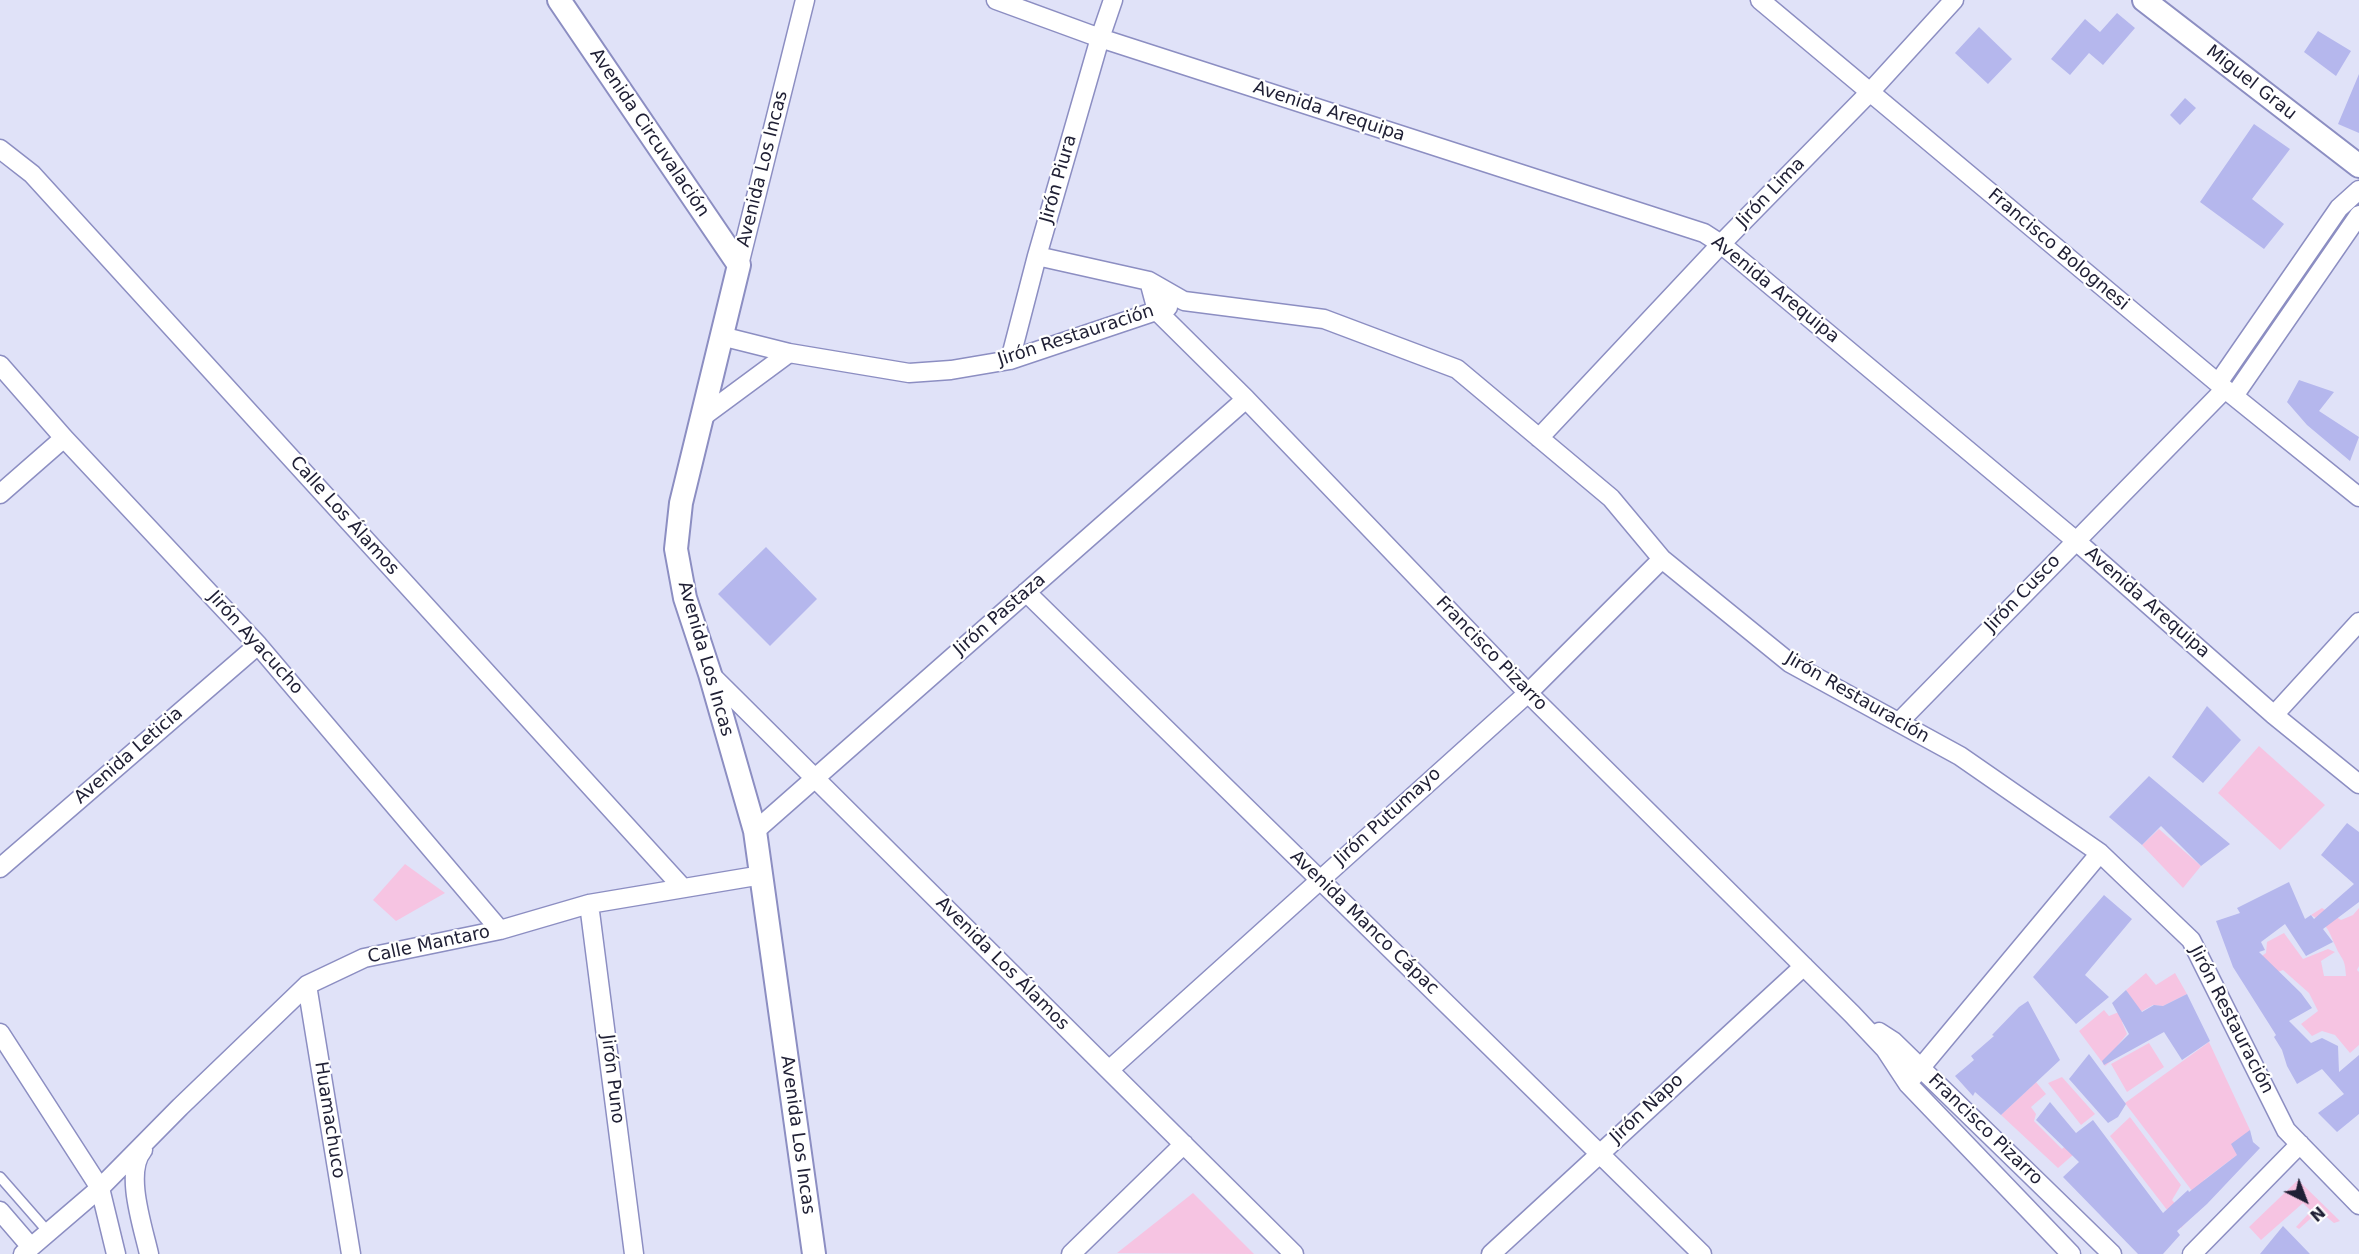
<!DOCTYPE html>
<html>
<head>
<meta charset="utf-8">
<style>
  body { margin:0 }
  #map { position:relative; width:2359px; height:1254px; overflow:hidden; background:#e0e2f8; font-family:"DejaVu Sans",sans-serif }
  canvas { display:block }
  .north { position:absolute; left:2275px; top:1170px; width:60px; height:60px; -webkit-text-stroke:4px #fff; paint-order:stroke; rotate:138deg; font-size:16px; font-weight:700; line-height:24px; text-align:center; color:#202035 }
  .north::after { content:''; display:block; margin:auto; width:21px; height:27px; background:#202035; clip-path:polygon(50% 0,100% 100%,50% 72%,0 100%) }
</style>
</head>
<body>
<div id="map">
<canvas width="2359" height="1254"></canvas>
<div class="north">N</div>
</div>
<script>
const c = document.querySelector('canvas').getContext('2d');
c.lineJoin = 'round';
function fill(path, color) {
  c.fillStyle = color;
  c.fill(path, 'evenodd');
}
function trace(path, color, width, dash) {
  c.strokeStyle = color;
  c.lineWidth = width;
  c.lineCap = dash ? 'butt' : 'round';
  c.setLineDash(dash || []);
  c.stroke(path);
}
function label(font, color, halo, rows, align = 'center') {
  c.font = font + ' "DejaVu Sans",sans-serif';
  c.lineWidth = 4.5;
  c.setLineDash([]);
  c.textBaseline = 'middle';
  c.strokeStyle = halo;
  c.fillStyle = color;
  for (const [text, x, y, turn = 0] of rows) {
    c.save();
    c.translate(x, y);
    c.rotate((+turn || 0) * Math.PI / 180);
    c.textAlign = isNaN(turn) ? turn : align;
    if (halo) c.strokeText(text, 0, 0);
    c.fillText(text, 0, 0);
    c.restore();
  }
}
const green = new Path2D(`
  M2259,746L2325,805L2280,850L2218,793Z
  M2159,829L2201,866L2183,888L2142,845Z
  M405,864L445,893L396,921L373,900Z
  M2322,908L2341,920L2353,915L2359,908V966L2357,970L2359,972V1045L2350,1053L2335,1035L2322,1031L2312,1036L2301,1024L2318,1011L2309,993L2283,970L2260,979L2259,958L2266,953L2267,942L2284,933L2303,959L2328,949L2335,952L2321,961L2324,976H2346C2345,956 2341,960 2335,945C2328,929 2327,924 2311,915Z
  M2146,973L2156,985L2175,973L2187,994L2163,1006L2153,1005L2122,1022L2127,1034L2118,1045V1056L2105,1066L2079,1031L2104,1010L2109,1016L2136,1005L2126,990Z
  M2209,1042L2250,1130L2237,1155L2204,1180L2215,1195L2202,1204L2125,1103Z
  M2149,1043L2164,1067L2127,1092L2111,1064Z
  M2062,1077L2095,1114L2081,1125L2048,1083Z
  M2036,1082L2046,1094L2031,1107L2036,1114L2034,1121L2062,1149L2080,1132L2090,1140L2058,1168L2001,1115Z
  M2130,1117L2181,1185L2172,1200L2189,1219L2181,1228L2110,1136Z
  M2298,1180L2340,1221L2334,1223L2319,1211L2299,1229L2296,1227L2311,1211L2303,1203L2261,1240L2249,1227Z
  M1193,1193L1254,1254L1117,1253Z`);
const building = new Path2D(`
  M2117,13L2135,28L2103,65L2089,53L2070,75L2051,59L2085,19L2100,32Z
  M1979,27L2012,59L1988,84L1955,53Z
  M2318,31L2351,51L2336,76L2304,52Z
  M2359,74V133L2338,124Z
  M2185,98L2196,108L2180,125L2170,115Z
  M2254,124L2290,149L2252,199L2284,224L2264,249L2200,202Z
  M2299,380L2334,392L2319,411L2359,437L2350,461L2307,425L2287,402Z
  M766,547L817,599L770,646L718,594Z
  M2207,706L2241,740L2203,783L2172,757Z
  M2149,776L2194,814L2230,844L2201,866L2161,826L2142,845L2109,817Z
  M2347,823L2359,832V902L2323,929L2333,942L2306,956L2285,924L2261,942L2265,950L2259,952L2301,993L2312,1008L2289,1021L2311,1043L2322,1038L2338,1046L2339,1072L2359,1055V1114L2337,1132L2318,1113L2344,1094L2322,1069L2297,1084L2287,1066L2282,1050L2274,1037L2276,1035L2233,967L2216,921L2240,913L2237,908L2289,882L2305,919L2311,915L2314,919L2354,884L2321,855Z
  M2104,895L2132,919L2085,975L2109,997L2076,1024L2033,977Z
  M2126,990L2142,1012L2154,1005L2163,1006L2187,994L2210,1041L2182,1060L2164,1032L2104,1065L2102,1061L2129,1034L2112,1003Z
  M2028,1001L2060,1060L2001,1115L1975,1092L1973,1096L1955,1076L1974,1060L1971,1056L1994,1036L1992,1035L2019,1007Z
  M2089,1054L2126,1104L2118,1117L2108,1123L2069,1079Z
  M2050,1102L2076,1133L2093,1120L2163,1213L2188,1190L2189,1192L2237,1155L2231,1144L2250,1130L2253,1142L2260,1148L2207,1204L2177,1231L2180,1235L2163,1254H2138L2063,1177L2079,1162L2036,1120Z
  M2283,1226L2310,1254H2260Z`);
const service = new Path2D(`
  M0,1177L50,1234`);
const minor = new Path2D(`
  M996,0L1100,38L1704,233L1721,244L2075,540L2274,715L2359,784
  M1760,0L2225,389L2359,497
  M0,149L32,174L683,888
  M1037,256L1149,281L1184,301L1324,319L1457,369L1611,498L1662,559L1790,663L1960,756L2100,853L2191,940L2286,1130L2359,1205
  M739,265L805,0
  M1149,281L1157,311L1246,399L1528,693L1852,1014L1885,1049L1908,1084L2071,1254
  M721,336L789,353L909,373L951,370L1010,360L1168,307
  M1010,360L1037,256L1100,38L1113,0
  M0,365L64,438L258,645L500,930
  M2218,383L2339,208L2359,190
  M2234,396L2359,215
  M701,418L789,353
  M1539,438L1721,244L1870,92L1954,0
  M0,494L64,438
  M1026,592L1702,1254
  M710,674L1294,1254
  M2274,715L2359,622
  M1899,722L2225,389
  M755,831L1246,399
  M0,868L258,645
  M589,904L634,1254
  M307,985L351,1254
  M1879,1032L1893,1041L2112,1254
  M0,1033L100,1188L116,1254
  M1109,1070L1528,693L1662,559
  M1913,1077L2100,853
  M143,1150C124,1172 143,1227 149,1254
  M0,1211L31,1247
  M23,1254L100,1188L180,1107L307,985L364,958L500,930L589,904L762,875
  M1071,1254L1184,1144
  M1491,1254L1804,966
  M2192,1254L2300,1144`);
const tertiary = new Path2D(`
  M559,0L739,265L681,503L676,549L685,598L710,674L755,831L814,1254
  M2144,0L2359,166`);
const streetNames = [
  ["Miguel Grau",2251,83,38],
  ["Avenida Arequipa",1329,112,18],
  ["Avenida Circuvalación",649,133,56],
  ["Avenida Los Incas",763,169,-76],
  ["Jirón Piura",1059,179,-74],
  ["Jirón Lima",1771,193,-46],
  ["Francisco Bolognesi",2058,250,40],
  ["Avenida Arequipa",1775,290,39],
  ["Jirón Restauración",1076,336,-18],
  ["Calle Los Álamos",344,516,48],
  ["Jirón Cusco",2023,594,-46],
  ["Avenida Arequipa",2147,603,41],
  ["Jirón Pastaza",1000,615,-41],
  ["Jirón Ayacucho",255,643,48],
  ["Francisco Pizarro",1491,654,46],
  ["Avenida Los Incas",705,659,74],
  ["Jirón Restauración",1857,698,30],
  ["Avenida Leticia",129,756,-41],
  ["Jirón Putumayo",1388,817,-42],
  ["Avenida Manco Cápac",1364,923,44],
  ["Calle Mantaro",429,945,-12],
  ["Avenida Los Álamos",1002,964,45],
  ["Jirón Restauración",2231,1020,63],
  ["Jirón Puno",612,1079,83],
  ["Jirón Napo",1647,1109,-43],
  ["Huamachuco",329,1120,81],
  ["Francisco Pizarro",1985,1130,44],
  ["Avenida Los Incas",797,1135,82]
];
fill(green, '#f6c4e2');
fill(building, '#b5b7ed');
trace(service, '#8c8ec2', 12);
trace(minor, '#8c8ec2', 21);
trace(tertiary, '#8c8ec2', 26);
trace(service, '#fff', 9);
trace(minor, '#fff', 18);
trace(tertiary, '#fff', 22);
label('18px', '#202035', '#fff', streetNames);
</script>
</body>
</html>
